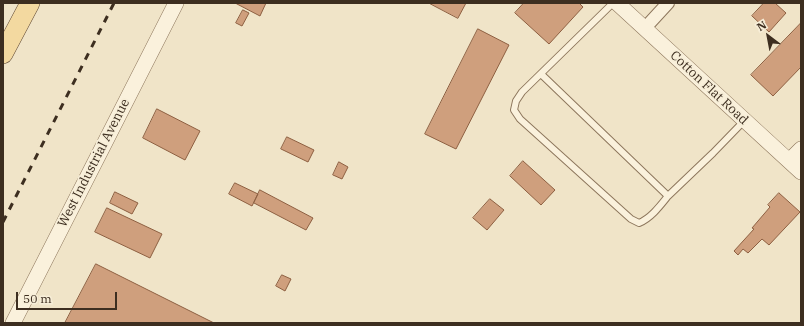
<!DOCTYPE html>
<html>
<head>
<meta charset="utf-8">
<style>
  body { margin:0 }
  #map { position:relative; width:804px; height:326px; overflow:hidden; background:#f0e4c8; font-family:"IBM Plex Serif",serif }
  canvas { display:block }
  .frame { position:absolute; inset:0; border:4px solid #3d2e20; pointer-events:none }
  .north { position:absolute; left:748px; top:16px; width:40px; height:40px; -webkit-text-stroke:3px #f7eed8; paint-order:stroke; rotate:328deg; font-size:11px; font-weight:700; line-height:16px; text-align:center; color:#3d2e20 }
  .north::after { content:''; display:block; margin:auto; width:14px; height:18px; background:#3d2e20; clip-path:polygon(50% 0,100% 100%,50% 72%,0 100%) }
  .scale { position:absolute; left:16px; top:292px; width:101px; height:18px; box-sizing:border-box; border:2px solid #3d2e20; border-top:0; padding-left:5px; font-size:12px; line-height:14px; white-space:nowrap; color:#3d2e20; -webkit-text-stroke:3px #f7eed8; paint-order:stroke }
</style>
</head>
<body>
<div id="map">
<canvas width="804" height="326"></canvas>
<div class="frame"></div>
<div class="north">N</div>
<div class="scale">50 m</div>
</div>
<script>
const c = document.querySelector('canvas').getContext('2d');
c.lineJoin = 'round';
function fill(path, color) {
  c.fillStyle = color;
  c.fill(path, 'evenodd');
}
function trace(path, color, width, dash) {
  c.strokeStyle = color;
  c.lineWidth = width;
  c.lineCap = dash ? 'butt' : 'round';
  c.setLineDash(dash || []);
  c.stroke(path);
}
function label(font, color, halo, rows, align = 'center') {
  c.font = font + ' "IBM Plex Serif",serif';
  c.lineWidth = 3.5;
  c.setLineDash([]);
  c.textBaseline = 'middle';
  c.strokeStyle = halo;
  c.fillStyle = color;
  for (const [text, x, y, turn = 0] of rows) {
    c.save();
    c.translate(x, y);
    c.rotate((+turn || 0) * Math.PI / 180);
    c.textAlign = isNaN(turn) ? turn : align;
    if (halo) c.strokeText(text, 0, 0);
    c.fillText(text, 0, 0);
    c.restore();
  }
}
const building = new Path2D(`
  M238,3H266L260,16L237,4Z
  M429,3H466L458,18Z
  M524,3H579L583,7L549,44L515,13Z
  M764,3H775L786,13L769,32L752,16Z
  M243,10L249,13L242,26L236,23Z
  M801,23V67L773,96L751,75Z
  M478,29L509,45L456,149L425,134Z
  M157,109L200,131L185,160L143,138Z
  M287,137L314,150L308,162L281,149Z
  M523,161L555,190L541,205L510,176Z
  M339,162L348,167L342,179L333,175Z
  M235,183L258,194L252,206L229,194Z
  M260,190L313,218L306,230L254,203Z
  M115,192L138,203L132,214L110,203Z
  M779,193L800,212L769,245L762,239L748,253L743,249L738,255L734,251L754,229L752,228L770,207L768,205Z
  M490,199L504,210L487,230L473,218Z
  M107,208L162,234L150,258L95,232Z
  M96,264L214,323H65Z
  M282,275L291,279L285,291L276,286Z`);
const service = new Path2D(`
  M541,74L668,196C660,206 651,218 639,223L631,219L520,119L514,110L516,101L522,92L613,3
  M668,196L713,153L745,120`);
const minor = new Path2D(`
  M645,28L668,3`);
const tertiary = new Path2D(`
  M617,3L801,172
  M789,161L801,149
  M13,323L176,3`);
const primary = new Path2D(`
  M3,54L30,3`);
const rail = new Path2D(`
  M3,222L114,3`);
const streetNames = [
  ["Cotton Flat Road",709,88,43],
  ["West Industrial Avenue",94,163,-63]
];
fill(building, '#cf9f7d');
trace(building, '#8d5f41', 1);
trace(service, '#8d765c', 8);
trace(minor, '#8d765c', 14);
trace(tertiary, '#8d765c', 16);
trace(primary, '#5b4430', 20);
trace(service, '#faf1dc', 6);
trace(minor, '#faf1dc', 12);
trace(tertiary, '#faf1dc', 15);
trace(primary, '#f3d9a0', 19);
trace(rail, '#3d2e20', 3, [7, 7]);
label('13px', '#3d2e20', '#f7eed8', streetNames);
</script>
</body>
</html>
